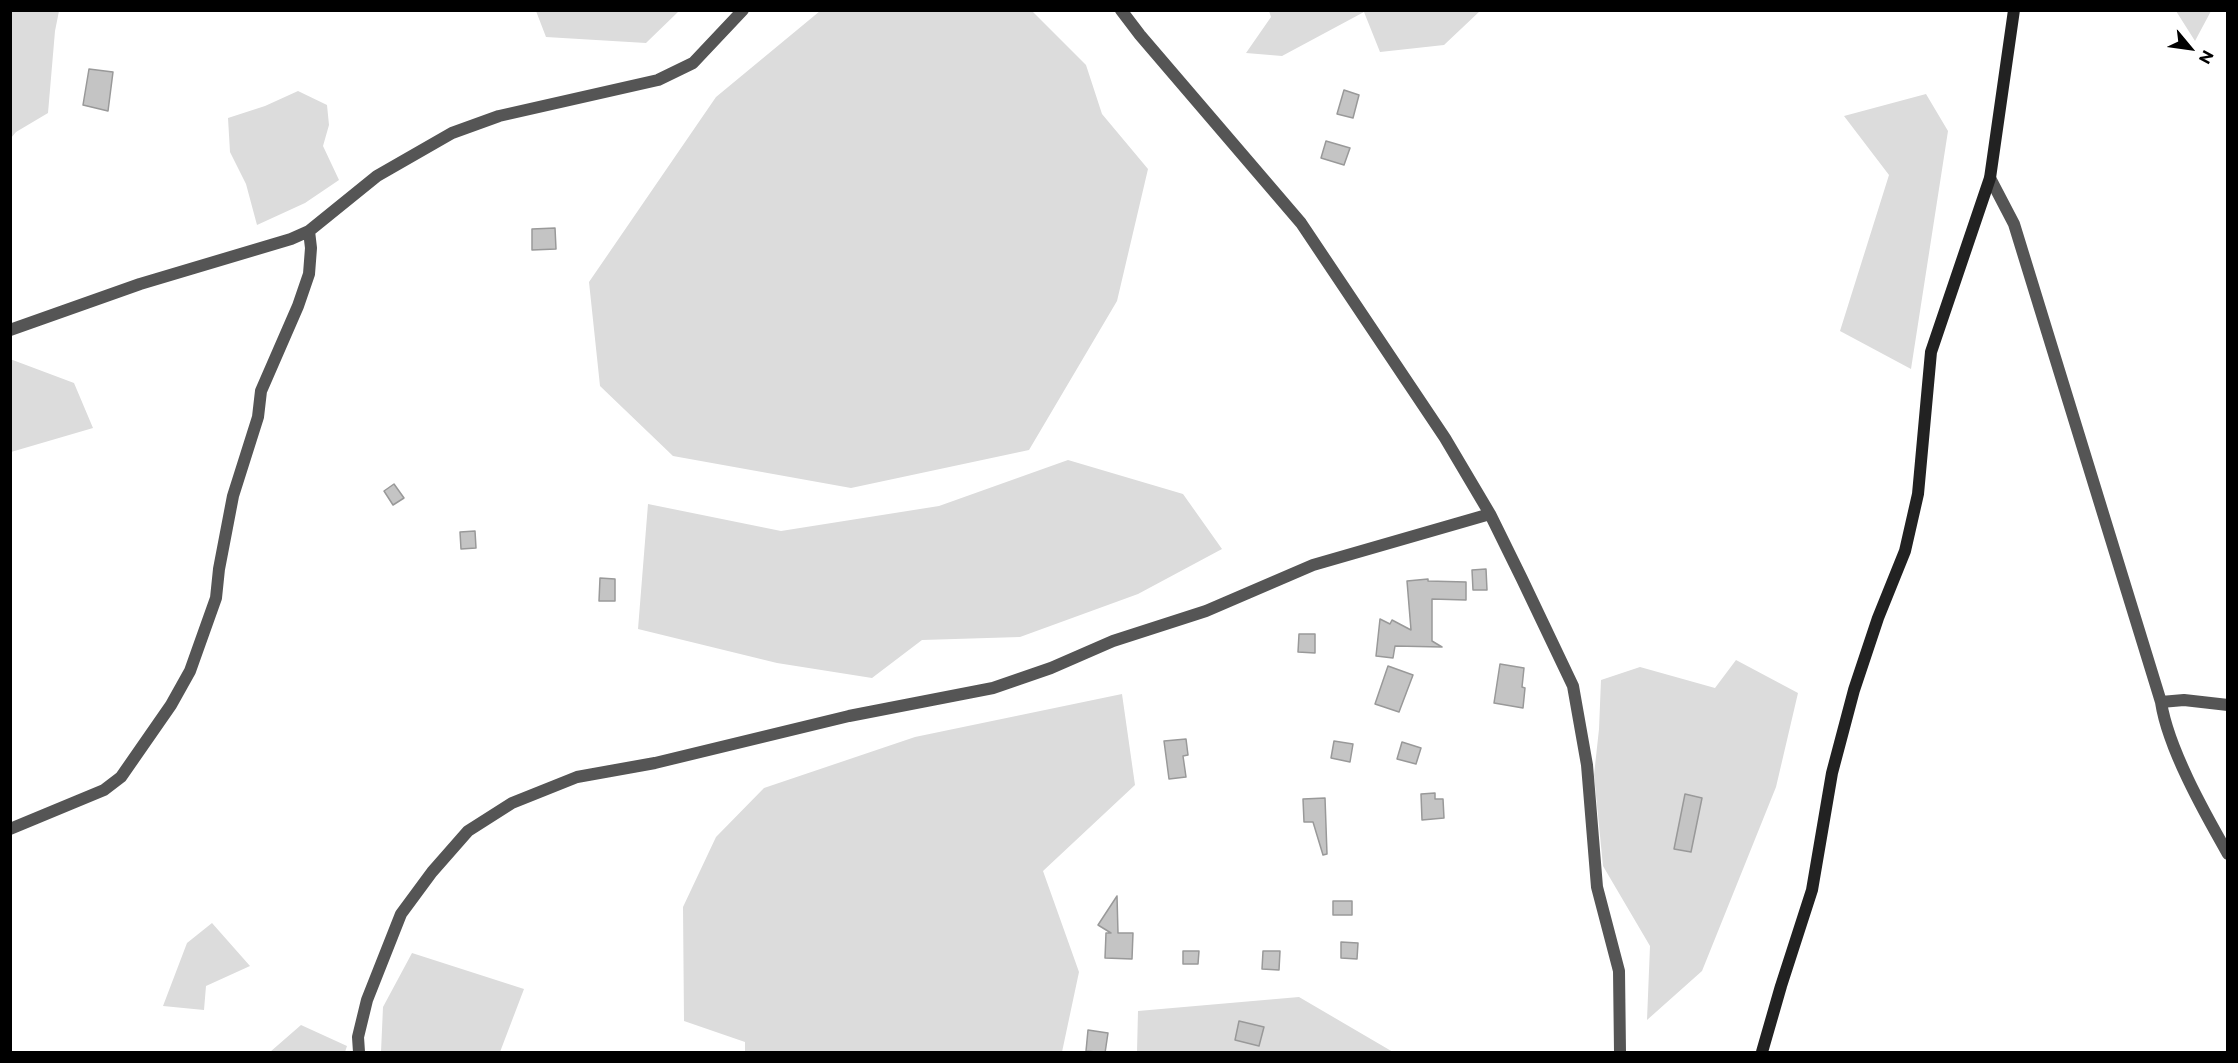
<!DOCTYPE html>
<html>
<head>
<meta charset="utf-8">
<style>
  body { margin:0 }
  #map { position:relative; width:2238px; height:1063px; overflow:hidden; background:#fff; font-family:Montserrat,sans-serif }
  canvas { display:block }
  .frame { position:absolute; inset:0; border:12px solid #000; pointer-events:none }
  .north { position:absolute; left:2160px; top:18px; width:60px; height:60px; -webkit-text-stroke:4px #fff; paint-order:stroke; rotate:119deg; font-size:16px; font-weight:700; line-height:24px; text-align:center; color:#000 }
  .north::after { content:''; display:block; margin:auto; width:21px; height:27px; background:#000; clip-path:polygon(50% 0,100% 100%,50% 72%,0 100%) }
</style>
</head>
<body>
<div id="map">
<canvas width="2238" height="1063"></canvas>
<div class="frame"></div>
<div class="north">N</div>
</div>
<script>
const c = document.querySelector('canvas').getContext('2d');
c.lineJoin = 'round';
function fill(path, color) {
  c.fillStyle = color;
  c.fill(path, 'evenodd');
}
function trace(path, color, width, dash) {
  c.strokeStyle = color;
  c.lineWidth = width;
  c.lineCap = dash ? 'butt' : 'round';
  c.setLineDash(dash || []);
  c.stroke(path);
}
const green = new Path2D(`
  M11,10L59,11L55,31L48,113L16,132L11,138Z
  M536,11V10L679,11L646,43L546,37Z
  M820,11H1032L1086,65L1102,114L1148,169L1117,301L1029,450L851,488L673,456L600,386L589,282L716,97Z
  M1269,11V10L1480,11L1444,45L1380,52L1364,12L1282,56L1246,53L1271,17Z
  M2176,11H2211L2195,41Z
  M298,91L327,105L329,125L323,146L339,180L305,203L257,225L246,184L230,152L228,118L265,106Z
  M1926,94L1948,131L1911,369L1840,331L1889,175L1844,116Z
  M10,359L74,383L93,428L11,452Z
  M1068,460L1183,494L1222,549L1138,594L1020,637L922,640L872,678L777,663L638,629L648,504L781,531L939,506Z
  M1736,660L1798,693L1776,787L1702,971L1647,1020L1650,946L1603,866L1594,775L1599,729L1601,680L1640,667L1715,688Z
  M1122,694L1135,785L1043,871L1079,972L1062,1052H745V1042L684,1021L683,907L716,837L764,788L915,737Z
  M212,923L250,966L206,986L204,1010L163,1006L187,943Z
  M412,953L524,989L500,1052H381L383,1007Z
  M1299,997L1393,1052H1137L1138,1011Z
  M301,1025L347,1046L345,1052H270Z`);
const building = new Path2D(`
  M89,69L113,72L108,111L83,105Z
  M1344,90L1359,95L1353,118L1337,114Z
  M1326,141L1350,148L1344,165L1321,158Z
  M555,228L556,249L532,250V229Z
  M394,484L404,498L393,505L384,491Z
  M475,531L476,548L461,549L460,532Z
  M1486,569L1487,590H1473L1472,570Z
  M600,578L615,579V601H599Z
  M1428,579V581L1466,582V600L1432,599V641L1442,647L1395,646L1393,658L1376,656L1380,619L1390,624L1392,620L1411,630L1407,581Z
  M1299,634H1315V653L1298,652Z
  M1500,664L1524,668L1522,687L1525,688L1523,708L1494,703Z
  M1388,666L1413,675L1399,712L1375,704Z
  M1186,739L1188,755L1183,756L1186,777L1169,779L1164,741Z
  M1334,741L1353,744L1350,762L1331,758Z
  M1402,742L1421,748L1416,764L1397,759Z
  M1435,793V799H1443L1444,818L1422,820L1421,794Z
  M1685,794L1702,798L1691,852L1674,849Z
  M1325,798L1327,854L1323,855L1313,822H1304L1303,799Z
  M1117,896L1118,933H1133L1132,959L1105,958L1106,933H1111L1098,925Z
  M1333,901H1352V915H1333Z
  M1341,942L1358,943L1357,959L1341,958Z
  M1183,951H1199L1198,964H1183Z
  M1263,951H1280L1279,970L1262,969Z
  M1239,1021L1264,1027L1259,1046L1235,1040Z
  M1088,1030L1108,1033L1105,1053L1086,1051Z`);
const street = new Path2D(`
  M1121,10L1140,35L1301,223L1445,438L1490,514L1522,579L1573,686L1587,765L1597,887L1619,971L1620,1052
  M1990,178L2014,224L2161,702C2168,748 2204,812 2228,854
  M10,330L140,284L291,239L309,231L377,176L452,133L499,116L658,80L693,63L743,10
  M2161,702L2184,700L2228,705
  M10,829L104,790L121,777L171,705L190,671L216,598L219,569L233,496L258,417L261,391L298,306L309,274L311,248L309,231
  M359,1052L358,1037L367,1000L401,914L432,872L468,831L512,803L577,777L655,763L849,716L993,688L1051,668L1113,641L1206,611L1313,565L1490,514`);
const secondary = new Path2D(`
  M1762,1052L1781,986L1812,890L1832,773L1854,690L1878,618L1905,551L1918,494L1931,352L1990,178L2014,10`);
fill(green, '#dcdcdc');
fill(building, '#c4c4c4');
trace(building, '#999', 1.5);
trace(street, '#555', 12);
trace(secondary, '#222', 12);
</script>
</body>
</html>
